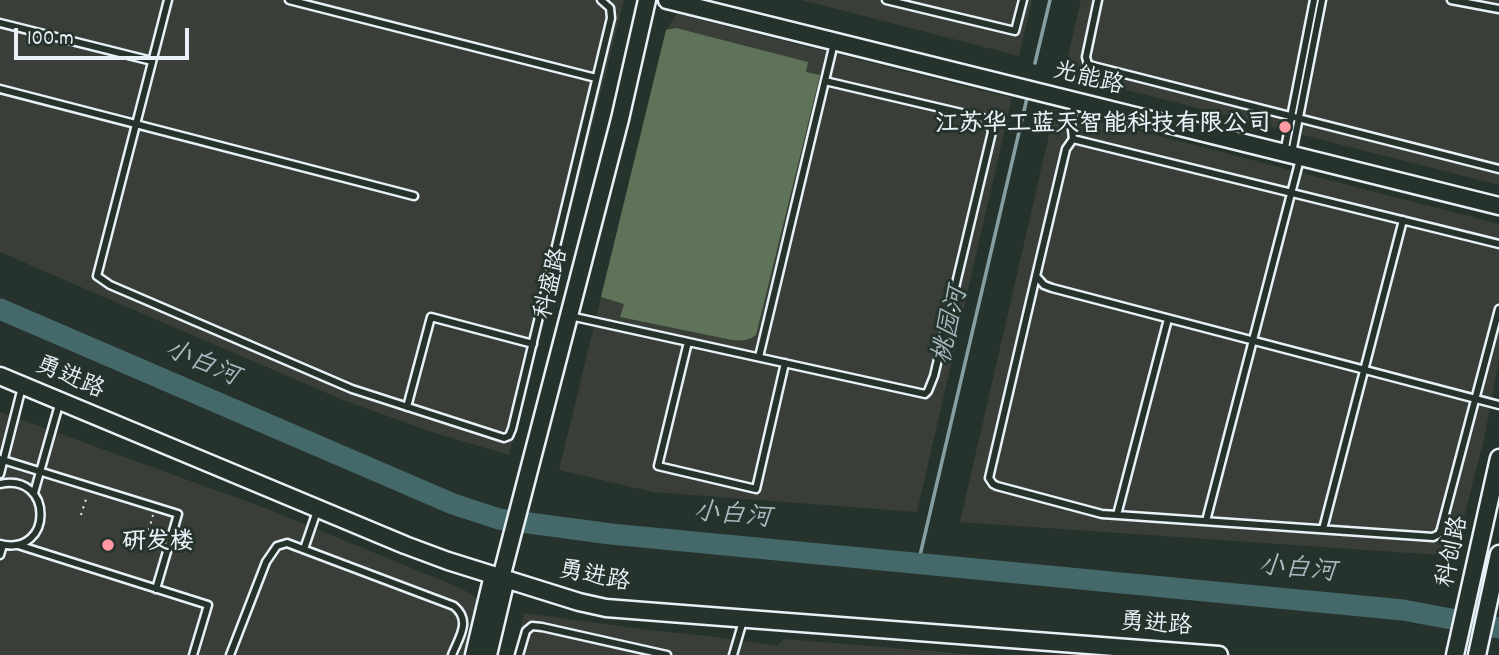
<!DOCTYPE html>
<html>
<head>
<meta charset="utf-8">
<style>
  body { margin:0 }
  #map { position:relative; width:1499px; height:655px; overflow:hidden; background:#26332d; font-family:Dekko,sans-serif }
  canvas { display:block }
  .scale { position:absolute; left:14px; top:28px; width:175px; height:32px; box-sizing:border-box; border:4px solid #e8f1f8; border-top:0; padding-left:9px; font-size:21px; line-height:24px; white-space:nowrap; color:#e8f1f8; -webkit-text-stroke:5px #26332d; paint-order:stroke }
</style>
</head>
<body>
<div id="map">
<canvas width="1499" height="655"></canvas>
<div class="scale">100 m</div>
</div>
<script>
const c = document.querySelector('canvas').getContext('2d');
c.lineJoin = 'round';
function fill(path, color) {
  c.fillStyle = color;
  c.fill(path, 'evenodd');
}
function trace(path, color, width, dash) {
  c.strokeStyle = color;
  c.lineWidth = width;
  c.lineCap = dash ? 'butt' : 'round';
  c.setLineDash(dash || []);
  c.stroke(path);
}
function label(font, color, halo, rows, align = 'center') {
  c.font = font + ' Dekko,"LXGW WenKai TC",sans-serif';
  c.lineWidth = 6;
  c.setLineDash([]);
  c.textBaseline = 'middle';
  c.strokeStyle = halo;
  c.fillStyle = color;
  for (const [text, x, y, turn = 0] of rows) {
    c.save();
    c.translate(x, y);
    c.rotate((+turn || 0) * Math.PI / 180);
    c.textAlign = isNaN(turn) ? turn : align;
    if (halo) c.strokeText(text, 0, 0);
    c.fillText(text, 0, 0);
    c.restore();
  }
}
const built = new Path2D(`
  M0,0H624L509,455L432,432L343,400L0,252Z
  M802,0H1032L1019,56Z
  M1081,0H1499V185L1064,74Z
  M677,14L1012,98L917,512L653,492L559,470L666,30Z
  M1055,109L1499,224V359L1484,439L1454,556L960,522Z
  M0,412L265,508L458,587L471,594L477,599L463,655H0Z
  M524,613L648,630L709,636L777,646L784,639L980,655H514Z`);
const green = new Path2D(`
  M676,28L808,62L806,72L820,75L756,335C748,341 741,341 732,340L620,317L624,304L601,297L666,30Z`);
const stream = new Path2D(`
  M1035,63L1050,0
  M918,564L1027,98`);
const river = new Path2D(`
  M0,309L453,504L499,519L611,534L1403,610L1499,628`);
const path = new Path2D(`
  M81,515L87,496
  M147,537L153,515`);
const lane = new Path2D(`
  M168,0L97,276L110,285L352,389L504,438L509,436L512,429L611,18L610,8L601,0
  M289,0L596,78
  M886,0L1015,31L1023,0
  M1098,0L1086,57L1088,64L1093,66L1499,169
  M1451,0L1499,9
  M0,23L152,61
  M0,89L414,196
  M1073,139L1071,121L1075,103
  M1284,153L1314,0
  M1292,153L1322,0
  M1499,244L1073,139L1066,149L1036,276L1044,285L1052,288L1499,405
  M1036,276L989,478L993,484L997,486L1102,514L1117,515L1433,537L1439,534L1441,529L1499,309
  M570,316L925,394L928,391L934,376L992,132L990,123L983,118L825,81
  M688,342L658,466L756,489L785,363
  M759,357L834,43
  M407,407L431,317L533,344
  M0,459L178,514L156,589
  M0,474L22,387
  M0,484C54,472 54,557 0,544
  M34,493L60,401
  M1117,515L1168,319
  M1206,521L1300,159
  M1323,529L1403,220
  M18,545L208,605L193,655
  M304,549L317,511
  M0,555L3,545
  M230,655L266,562L277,546L287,543L454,606C472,621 459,637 452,655
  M519,655L526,631L532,626L542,627L667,655
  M733,655L743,621`);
const secondary = new Path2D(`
  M667,0L1499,206
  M0,376L405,545L448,561L579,602L606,608L670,613L1219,655
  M501,578L620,119L647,0
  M474,655L493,575
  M488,655L506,579
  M1455,655L1499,458
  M1477,655L1499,554`);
const markers = [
  [1285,127,7,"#ff9aa2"],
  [108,545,7,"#ff9aa2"]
];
const streetNames = [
  ["光能路",1088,81,14],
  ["科盛路",554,284,-76],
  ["勇进路",69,380,23],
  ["科创路",1455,552,-78],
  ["勇进路",594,579,11],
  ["勇进路",1156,627,4]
];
const poiNames = [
  ["江苏华工蓝天智能科技有限公司",1271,127],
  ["研发楼",122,545,"left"]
];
const waterNames = [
  ["桃园河",953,326,-77],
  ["小白河",201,366,23],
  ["小白河",732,518,5],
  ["小白河",1297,572,5]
];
fill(built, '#393f38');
fill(green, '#5e7357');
trace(stream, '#869fa3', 3.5);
trace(river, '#45696b', 21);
trace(lane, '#e8f1f8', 11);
trace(secondary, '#e8f1f8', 21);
trace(path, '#e8f1f8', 2, [2, 5]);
trace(lane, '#26332d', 6);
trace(secondary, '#26332d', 16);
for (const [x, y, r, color] of markers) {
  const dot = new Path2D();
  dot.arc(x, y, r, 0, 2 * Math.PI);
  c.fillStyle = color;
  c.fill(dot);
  trace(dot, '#26332d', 2.5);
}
label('24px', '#e8f1f8', '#26332d', streetNames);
label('bold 24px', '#e8f1f8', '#26332d', poiNames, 'right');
label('italic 26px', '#a7bbc0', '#26332d', waterNames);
</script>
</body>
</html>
